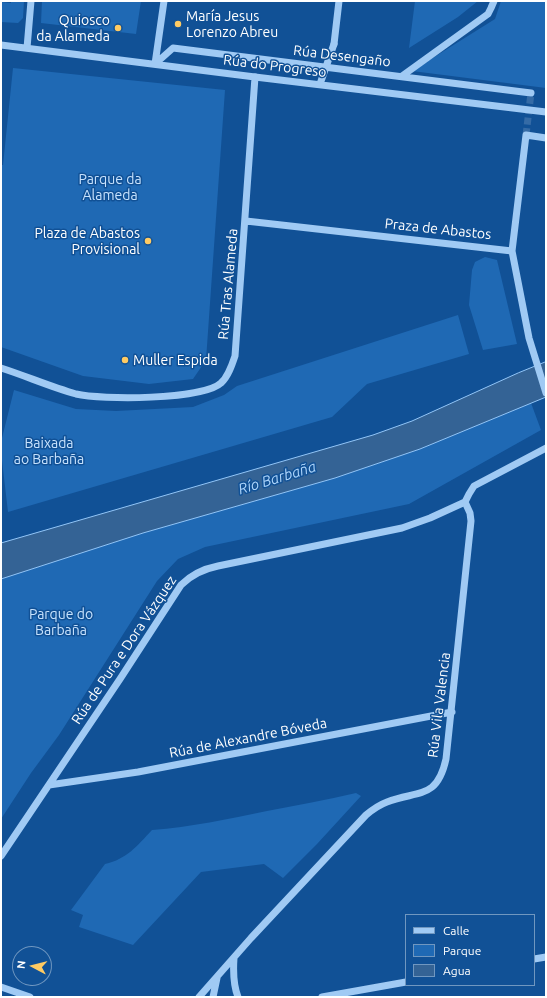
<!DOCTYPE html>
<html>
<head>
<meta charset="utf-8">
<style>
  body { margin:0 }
  #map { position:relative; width:547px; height:998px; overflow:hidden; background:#115196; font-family:Ubuntu,sans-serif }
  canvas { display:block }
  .frame { position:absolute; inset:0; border:2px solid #fff; pointer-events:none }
  .legend { position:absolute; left:405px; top:914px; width:130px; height:72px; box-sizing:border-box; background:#115196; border:1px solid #7097c0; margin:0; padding:5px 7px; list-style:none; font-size:12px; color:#fff }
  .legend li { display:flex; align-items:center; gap:8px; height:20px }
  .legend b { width:20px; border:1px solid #7097c0 }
  .north { position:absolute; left:12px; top:946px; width:40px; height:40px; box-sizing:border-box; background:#115196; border:1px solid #7097c0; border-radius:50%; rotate:277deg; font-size:11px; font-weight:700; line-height:16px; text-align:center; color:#fff }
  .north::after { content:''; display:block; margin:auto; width:14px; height:18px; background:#ffcb63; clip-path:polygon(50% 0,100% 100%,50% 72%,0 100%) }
</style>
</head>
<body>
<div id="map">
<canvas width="547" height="998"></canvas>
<div class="frame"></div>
<ul class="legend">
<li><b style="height:5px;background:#a0caf4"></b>Calle</li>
<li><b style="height:11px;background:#1f69b4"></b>Parque</li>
<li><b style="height:11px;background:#346395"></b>Agua</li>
</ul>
<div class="north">N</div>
</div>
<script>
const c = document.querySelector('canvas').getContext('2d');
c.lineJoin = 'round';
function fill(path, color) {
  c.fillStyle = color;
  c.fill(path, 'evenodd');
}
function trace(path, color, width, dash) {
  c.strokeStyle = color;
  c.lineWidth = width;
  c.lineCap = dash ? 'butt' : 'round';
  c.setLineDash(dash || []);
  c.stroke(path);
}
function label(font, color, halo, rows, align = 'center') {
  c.font = font + ' Ubuntu,sans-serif';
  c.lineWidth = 3;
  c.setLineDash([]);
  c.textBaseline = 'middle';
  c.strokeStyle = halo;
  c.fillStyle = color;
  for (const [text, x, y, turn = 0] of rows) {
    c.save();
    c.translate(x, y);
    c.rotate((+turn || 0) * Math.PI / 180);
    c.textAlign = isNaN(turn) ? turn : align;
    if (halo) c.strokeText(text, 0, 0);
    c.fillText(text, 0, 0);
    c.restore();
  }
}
const green = new Path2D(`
  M11,1H24L23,18L18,23L1,22V2L11,3Z
  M42,1H141L136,34L41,23Z
  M415,1H478L458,17L409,48Z
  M501,1H546V88L412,71L495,19Z
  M13,68L225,90L206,360L193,379L149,384L83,376L1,347V165H3Z
  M485,257L497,260L517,344L483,350L469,305L472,270L475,262Z
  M458,315L469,354L367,384L332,417L8,512L1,452V442L14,390L76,409L116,411L193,407L224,395L237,386Z
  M531,403L541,430L409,504L205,547L178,559L157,581L59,735L31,773L1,819V579L143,533L335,478L420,449Z
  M356,793L361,796L317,844L283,878L264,864L201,872L133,945L79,927L83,915L71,910L105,864C127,859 137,846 152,830C191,827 228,819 267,811C297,805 326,800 356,793Z`);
const water = new Path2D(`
  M546,362V397L420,449L335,478L143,533L1,579V543L373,435L412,421L518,373Z`);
const minorTunnel = new Path2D(`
  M526,135L531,93`);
const minor = new Path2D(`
  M334,44L339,1
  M1,45L255,77L235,356C232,365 228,377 221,383C203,400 101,400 76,394C51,387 26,376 1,368
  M27,48L31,1
  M155,64L173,48L531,93
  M155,64L164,1
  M402,76L488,14L491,8L494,1
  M546,138L526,135L512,251L529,338L546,393
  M246,221L512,251
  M49,785L138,772L452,712
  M1,856L120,679L181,585C192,574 203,569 218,566L402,528L430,518L465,502
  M234,958C233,972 233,984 238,997
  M534,959L546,957
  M1,987L30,997
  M199,997L251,938L366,815C372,810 379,805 387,802C418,790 437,800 446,759L471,521L470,513L465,502L469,494L474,486L546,448
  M213,997L217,978
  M322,997L406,982`);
const minorBridge = new Path2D(`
  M255,77L546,112
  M320,84L334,44`);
const markers = [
  [178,24,4,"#ffcb63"],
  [118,28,4,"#ffcb63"],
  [148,241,4,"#ffcb63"],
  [125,360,4,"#ffcb63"]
];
const poiNames = [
  ["María Jesus",186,16],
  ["Lorenzo Abreu",186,32],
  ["Quiosco",110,20,"right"],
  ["da Alameda",110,36,"right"],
  ["Plaza de Abastos",140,233,"right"],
  ["Provisional",140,249,"right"],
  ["Muller Espida",133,360]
];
const streetNames = [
  ["Rúa Desengaño",342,56,7],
  ["Rúa do Progreso",275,66,7],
  ["Praza de Abastos",438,229,6],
  ["Rúa Tras Alameda",228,284,-85],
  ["Rúa de Pura e Dora Vázquez",124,650,-56],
  ["Rúa Vila Valencia",439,705,-83],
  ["Rúa de Alexandre Bóveda",248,738,-11]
];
const parkNames = [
  ["Parque da",110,179],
  ["Alameda",110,195],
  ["Baixada",49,443],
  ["ao Barbaña",49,459],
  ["Parque do",61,614],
  ["Barbaña",61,630]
];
const waterNames = [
  ["Río Barbaña",277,478,-17]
];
fill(green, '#1f69b4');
fill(water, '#346395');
trace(water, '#92c5f7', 1);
trace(minorTunnel, '#356ba6', 7, [7, 3.5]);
trace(minor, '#a0caf4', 7);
trace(minorBridge, '#a0caf4', 7);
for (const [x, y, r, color] of markers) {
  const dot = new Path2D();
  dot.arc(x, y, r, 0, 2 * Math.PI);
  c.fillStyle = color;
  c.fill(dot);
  trace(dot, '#115196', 1.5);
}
label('14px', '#fff', '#115196', poiNames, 'left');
label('14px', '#fff', '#115196', streetNames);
label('14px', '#c8e3fe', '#115196', parkNames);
label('italic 15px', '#add4fa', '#115196', waterNames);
</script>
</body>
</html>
